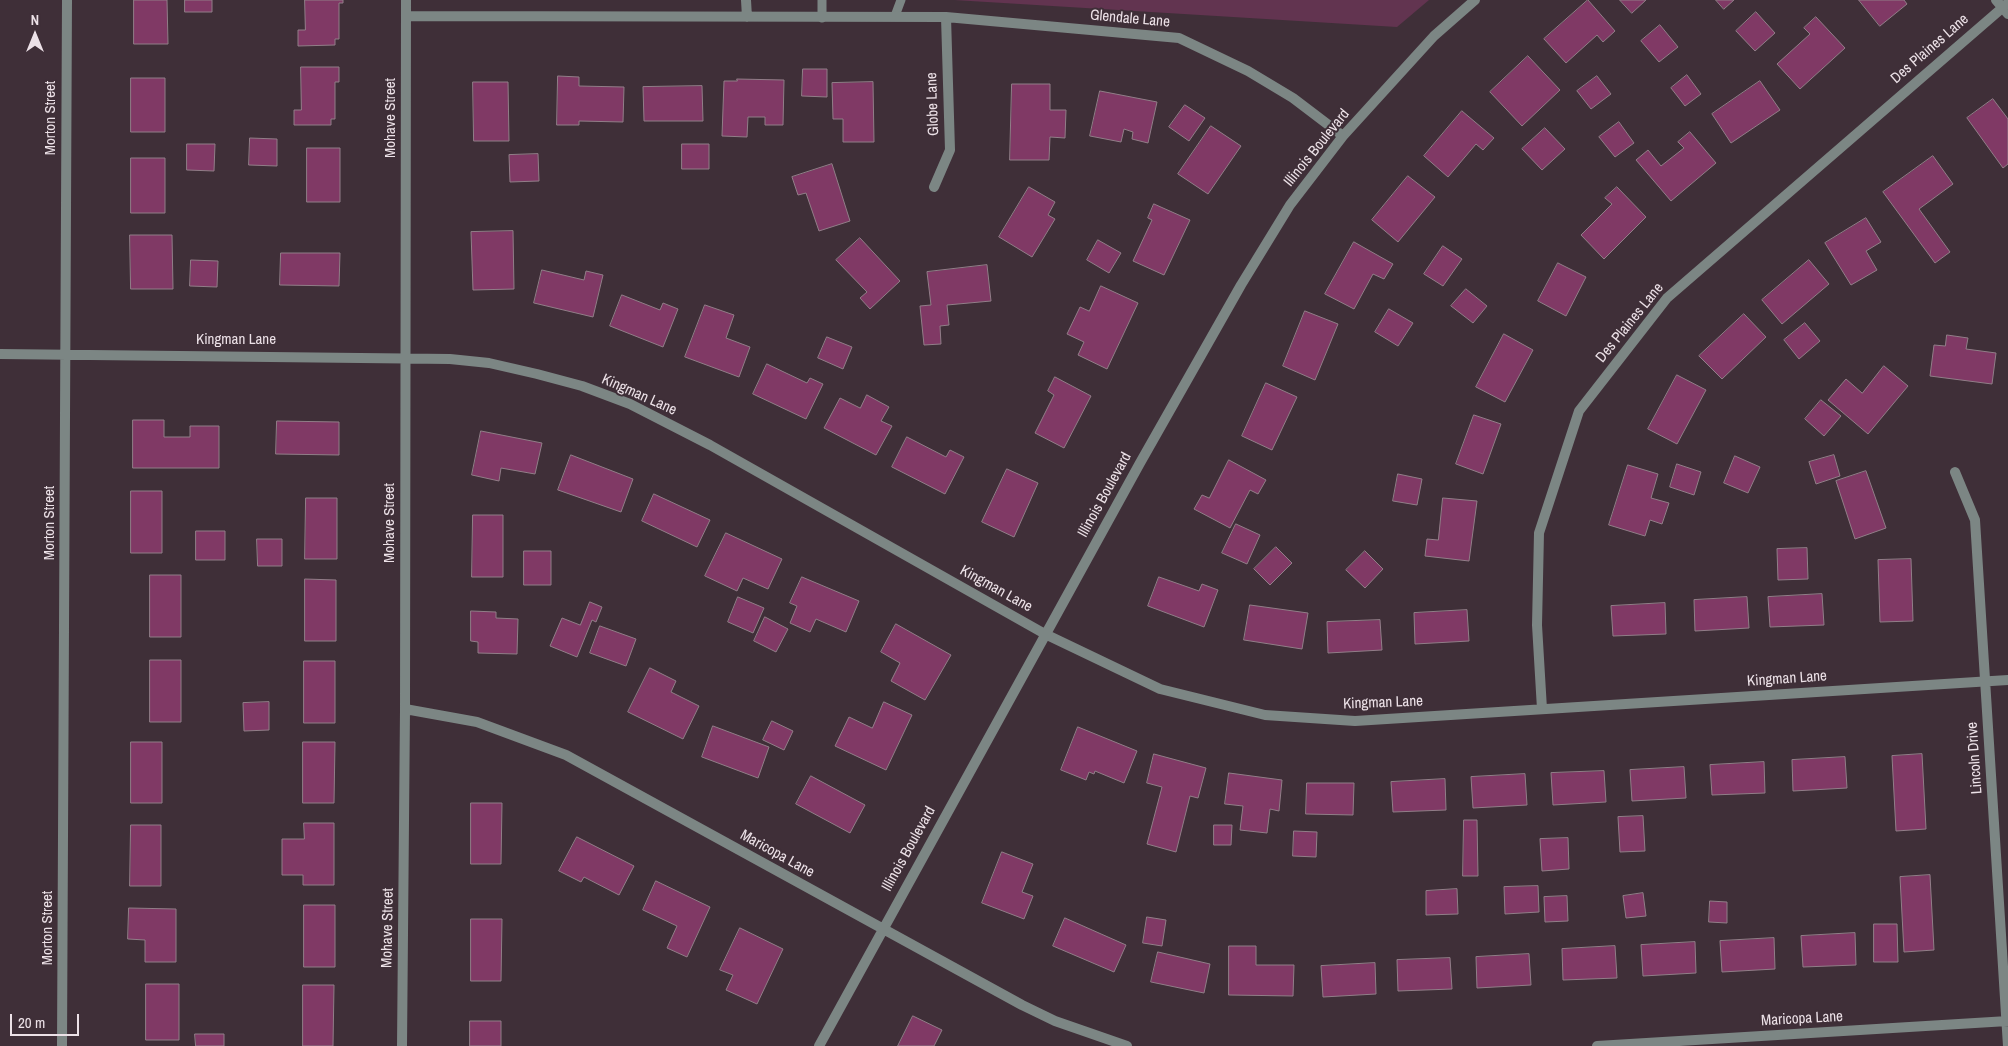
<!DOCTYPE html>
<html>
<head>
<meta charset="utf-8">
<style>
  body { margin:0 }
  #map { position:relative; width:2008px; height:1046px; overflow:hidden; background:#3f2f38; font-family:"Archivo Narrow",sans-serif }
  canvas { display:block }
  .north { position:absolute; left:10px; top:10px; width:50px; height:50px; -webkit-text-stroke:4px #3f2f38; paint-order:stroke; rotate:0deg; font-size:14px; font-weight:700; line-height:20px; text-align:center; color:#ece1e7 }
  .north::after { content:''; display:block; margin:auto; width:18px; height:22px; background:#ece1e7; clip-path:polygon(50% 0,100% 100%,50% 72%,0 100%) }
  .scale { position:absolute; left:10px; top:1014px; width:69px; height:22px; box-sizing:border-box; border:2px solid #ece1e7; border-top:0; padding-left:6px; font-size:15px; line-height:18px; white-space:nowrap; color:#ece1e7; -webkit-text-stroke:4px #3f2f38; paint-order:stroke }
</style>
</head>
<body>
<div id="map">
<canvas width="2008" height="1046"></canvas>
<div class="north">N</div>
<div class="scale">20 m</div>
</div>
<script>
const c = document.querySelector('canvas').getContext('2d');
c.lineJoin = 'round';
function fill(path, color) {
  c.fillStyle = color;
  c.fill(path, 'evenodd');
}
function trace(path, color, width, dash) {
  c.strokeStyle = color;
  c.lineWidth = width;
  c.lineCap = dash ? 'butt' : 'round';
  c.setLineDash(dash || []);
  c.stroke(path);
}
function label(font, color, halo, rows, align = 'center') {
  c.font = font + ' "Archivo Narrow",sans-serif';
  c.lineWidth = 4;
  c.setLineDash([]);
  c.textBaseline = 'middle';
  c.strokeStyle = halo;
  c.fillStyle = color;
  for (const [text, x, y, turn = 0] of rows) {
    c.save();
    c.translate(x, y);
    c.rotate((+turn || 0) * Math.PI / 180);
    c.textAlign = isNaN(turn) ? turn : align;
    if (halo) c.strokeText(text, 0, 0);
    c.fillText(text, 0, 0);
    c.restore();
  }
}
const green = new Path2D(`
  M954,0H1429L1397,27Z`);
const building = new Path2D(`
  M134,0H167L168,44H134Z
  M185,0H212V12H185Z
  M305,0H343V3H339V39H335V45L298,46V30H305Z
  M1588,0L1615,31L1603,42L1597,35L1566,63L1544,39Z
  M1620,0H1646L1632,13Z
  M1716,0H1734L1724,9Z
  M1859,0H1904L1907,4L1880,26Z
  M1756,12L1775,33L1755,51L1736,31Z
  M1816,17L1845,48L1800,89L1777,64L1810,34L1804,28Z
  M1660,25L1678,47L1659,62L1641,41Z
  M1528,56L1560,90L1522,126L1490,92Z
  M301,67H339V82H335V119H331V125H294V110H301Z
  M803,69H827V97L802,96Z
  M1687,75L1701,94L1685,106L1671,88Z
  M558,76L579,77V86L624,87L623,122L579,121V125H557Z
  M1597,76L1611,94L1591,109L1577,91Z
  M131,78H165V132H131Z
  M737,79L784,80L783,125H765V117H748L747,137L722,136L724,81H737Z
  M1760,81L1780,110L1731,143L1712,114Z
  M473,82H508L509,141H474Z
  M873,82L874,142H843V119H833L832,83Z
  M1012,84H1050V110H1066L1065,138L1050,137L1049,160H1010Z
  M702,86L703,121H644L643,87Z
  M1100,91L1157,102L1148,143L1132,139L1133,132L1124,129L1121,142L1090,136Z
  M1993,99L2008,119V164L2003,168L1967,118Z
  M1185,105L1205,118L1189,141L1169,127Z
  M1462,111L1494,138L1483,150L1476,144L1448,177L1424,156Z
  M1619,122L1634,143L1615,157L1599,137Z
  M1211,126L1241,146L1208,194L1178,174Z
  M1545,128L1565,149L1542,170L1522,149Z
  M1690,132L1716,163L1671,201L1636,160L1648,150L1661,166L1684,148L1678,142Z
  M250,138L277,139V166L249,165Z
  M187,144H215L214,171L187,170Z
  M682,144H709V169H682Z
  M307,148H340V202H307Z
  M538,154L539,181L510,182L509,155Z
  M1933,156L1953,184L1919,209L1950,252L1935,263L1883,192Z
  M131,158H165V213H131Z
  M832,164L850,221L819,231L806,193L798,195L792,177Z
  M1408,176L1435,197L1398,242L1372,220Z
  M1029,187L1055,202L1048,215L1055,219L1032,257L999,237Z
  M1617,187L1646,217L1604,259L1581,235L1612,204L1605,198Z
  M1154,204L1190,220L1164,275L1133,261L1152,220L1148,218Z
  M1866,218L1881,242L1866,251L1877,270L1851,285L1825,243Z
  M513,231L514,289L473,290L471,232Z
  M130,235H172L173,289H131Z
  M860,238L900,281L870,309L860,298L867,292L836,260Z
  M1098,240L1121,253L1109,273L1087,260Z
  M1354,242L1393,264L1384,279L1373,274L1354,309L1325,294Z
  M1443,246L1462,259L1443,286L1424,274Z
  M281,253H340L339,286L280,285Z
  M191,260L218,261L217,287L190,286Z
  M1809,260L1829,284L1782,324L1762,300Z
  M1558,263L1586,277L1566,316L1538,301Z
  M987,265L991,301L947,305L949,325L940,326L941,344L924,345L920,306L931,305L927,272Z
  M542,270L584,280L586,271L603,275L593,317L534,303Z
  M1101,286L1138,303L1107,369L1078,355L1084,342L1067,334L1080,307L1089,311Z
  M1466,289L1487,306L1473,323L1451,306Z
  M622,295L660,310L663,303L678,309L663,347L610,326Z
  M705,305L734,315L726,338L750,347L739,377L685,357Z
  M1389,309L1413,323L1398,346L1375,332Z
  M1305,311L1338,324L1315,380L1283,366Z
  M1744,314L1766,337L1722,379L1699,356Z
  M1805,323L1820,341L1799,359L1784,340Z
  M1504,334L1533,350L1505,402L1476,387Z
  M1947,335L1968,338L1966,349L1996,353L1992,384L1930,376L1934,345L1945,346Z
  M827,337L852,347L843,369L818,358Z
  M767,364L807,383L810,378L823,384L806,419L753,394Z
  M1884,366L1908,386L1868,434L1828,400L1846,379L1862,393Z
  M1677,375L1706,390L1677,444L1648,429Z
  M1055,377L1091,396L1064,448L1035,433L1054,395L1048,391Z
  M1266,383L1297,397L1272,450L1242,436Z
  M867,395L889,407L881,421L892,426L876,455L824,428L840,398L860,408Z
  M1821,400L1841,416L1824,436L1805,419Z
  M1474,415L1501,424L1483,474L1456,464Z
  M133,420H164V437H190V426H219V468H133Z
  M277,421L339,422V455L276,454Z
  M481,431L542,443L535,474L501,468L499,481L472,475Z
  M907,437L946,457L950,450L964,457L945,494L892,467Z
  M571,455L633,479L621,512L558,490Z
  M1834,455L1840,476L1816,484L1809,462Z
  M1735,456L1760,467L1748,493L1724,483Z
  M1229,460L1266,480L1258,494L1250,490L1230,528L1194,509L1202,495L1209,498Z
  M1677,464L1701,472L1694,495L1670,487Z
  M1628,465L1658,474L1651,498L1669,503L1662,524L1650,520L1645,536L1609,525Z
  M1007,469L1038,483L1014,537L982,522Z
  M1866,471L1886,528L1855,539L1836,481Z
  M1398,474L1422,479L1417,505L1393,501Z
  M131,491H162V553H131Z
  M654,494L710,520L697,547L642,521Z
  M306,498H337V559H305Z
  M1443,498L1477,501L1469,561L1425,556L1427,539L1438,540Z
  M473,515H503V577H472Z
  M1236,524L1260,535L1247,564L1222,553Z
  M196,531H225V560H196Z
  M726,533L782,559L768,589L743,578L737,591L705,576Z
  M257,539H282V566H258Z
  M1276,547L1292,563L1270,585L1254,569Z
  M1807,548L1808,579L1778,580L1777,549Z
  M524,551H551V585H524Z
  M1365,551L1383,569L1365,588L1346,570Z
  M1911,559L1913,621L1880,622L1878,560Z
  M150,575H181V637H150Z
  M802,577L859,601L846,632L816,619L810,632L790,623L797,606L790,603Z
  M1159,577L1199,591L1202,584L1218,590L1204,627L1148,606Z
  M305,579L336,580V641H305Z
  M1822,594L1824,625L1770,627L1768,597Z
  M738,597L764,608L753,633L728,622Z
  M1747,597L1749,628L1695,631L1694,600Z
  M590,602L602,607L596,622L592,620L577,657L550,646L562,618L580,625Z
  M1665,603L1666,634L1613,636L1611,606Z
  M1250,605L1308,613L1302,649L1244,640Z
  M1467,610L1469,641L1415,644L1414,613Z
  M471,611L496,612V618L518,619L517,654L478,653V642L471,641Z
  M765,617L788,629L776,652L754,641Z
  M1380,620L1382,650L1328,653L1327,622Z
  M896,624L951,655L925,700L891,681L900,663L881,652Z
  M600,626L636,639L626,666L590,653Z
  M150,660H181V722H150Z
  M304,661H335V723H304Z
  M650,668L676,681L671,692L699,706L683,739L628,712Z
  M269,702V730L244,731L243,703Z
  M884,702L912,715L886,770L835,746L849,717L872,728Z
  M772,721L793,731L784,750L763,740Z
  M713,726L769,747L758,778L702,757Z
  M1078,727L1137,751L1124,783L1095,771L1094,774L1089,772L1086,780L1061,770Z
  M131,742H162V803H131Z
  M303,742H335L334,803H303Z
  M1154,754L1206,768L1198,798L1190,796L1176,852L1147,844L1162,787L1147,783Z
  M1922,754L1926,829L1896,831L1892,756Z
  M1845,757L1847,788L1793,791L1792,760Z
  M1764,762L1765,793L1712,795L1710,765Z
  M1684,767L1686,798L1632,801L1630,770Z
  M1604,771L1606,802L1553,805L1551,773Z
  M1229,773L1282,780L1279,811L1270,809L1267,833L1240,830L1243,806L1225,804Z
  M1525,774L1527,805L1473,808L1471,777Z
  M811,776L865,805L850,833L796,804Z
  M1445,779L1446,810L1393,812L1391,782Z
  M1307,783H1354L1353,815L1306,814Z
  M471,803H502L501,864H471Z
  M1643,816L1645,851L1620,852L1618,817Z
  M1464,820H1477L1478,876H1463Z
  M304,823H334V885H303V875H282V839H304Z
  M131,825H161V886H130Z
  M1214,825H1232L1231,845H1214Z
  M1294,831L1317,832L1316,857L1293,856Z
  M577,837L634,866L619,895L584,877L581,882L559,871Z
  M1568,838L1569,869L1542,871L1540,839Z
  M1002,852L1033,864L1022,892L1033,896L1024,919L982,903Z
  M1930,875L1934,950L1904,952L1900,877Z
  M656,881L710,907L687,957L667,948L677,926L643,910Z
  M1538,886L1539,912L1505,914L1504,887Z
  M1457,889L1458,914L1426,915V891Z
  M1643,893L1646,916L1626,918L1623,896Z
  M1567,896L1568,921L1545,922L1544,897Z
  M1710,901L1727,902V923L1709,922Z
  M304,905H335V967H304Z
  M129,908L176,909V962H145V940L128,939Z
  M1147,917L1166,920L1162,946L1143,943Z
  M1065,918L1126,945L1114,972L1053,946Z
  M471,919H502L501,981H471Z
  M1874,924H1897L1898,962H1874Z
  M740,928L783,949L757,1004L726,990L733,975L720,970Z
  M1855,933L1856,965L1803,967L1801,936Z
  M1774,938L1775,969L1722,972L1720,941Z
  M1695,942L1696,973L1643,976L1641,945Z
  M1229,946H1256V965H1294L1293,996L1229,995Z
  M1615,946L1617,978L1563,980L1562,949Z
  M1158,952L1210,964L1204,993L1151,982Z
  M1529,954L1531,985L1477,988L1476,957Z
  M1450,958L1452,989L1398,991L1397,960Z
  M1375,963L1376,994L1323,997L1321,966Z
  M146,984H179V1040H146Z
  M303,985H334L333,1046H303Z
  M913,1016L942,1030L934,1046H898Z
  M470,1021H501V1046H470Z
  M195,1034H224V1046H196Z`);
const service = new Path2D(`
  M822,0V18
  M895,16L901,0`);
const minor = new Path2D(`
  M746,0L747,17
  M1996,0L2008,14
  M406,16L946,17L1179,38L1248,71L1293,98L1343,136
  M934,187L950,150L946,17
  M0,354L450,359L489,363L537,374L582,386L630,404L710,445L1045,634L1160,689L1265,715L1355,721L2008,680
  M1955,472L1975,520L2008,1046
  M405,709L477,722L566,755L1022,1005L1055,1021L1127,1046
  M1542,709L1537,625L1539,533L1579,411L1667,298L2008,3
  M62,1046L67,0
  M402,1046L405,709L406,0
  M819,1046L1140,463L1241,285L1290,205L1343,136L1434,36L1475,0
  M1597,1046L2008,1021`);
const streetNames = [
  ["Glendale Lane",1130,19,5],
  ["Des Plaines Lane",1930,49,-41],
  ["Globe Lane",933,104,-92],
  ["Morton Street",51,118,-90],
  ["Mohave Street",391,118,-90],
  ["Illinois Boulevard",1317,148,-51],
  ["Des Plaines Lane",1630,323,-51],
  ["Kingman Lane",236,340],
  ["Kingman Lane",639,395,24],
  ["Illinois Boulevard",1105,495,-61],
  ["Morton Street",50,523,-90],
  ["Mohave Street",390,523,-90],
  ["Kingman Lane",996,589,29],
  ["Kingman Lane",1787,679,-4],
  ["Kingman Lane",1383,703,-2],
  ["Lincoln Drive",1975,758,-94],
  ["Illinois Boulevard",909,849,-61],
  ["Maricopa Lane",777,854,29],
  ["Morton Street",48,928,-90],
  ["Mohave Street",388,928,-89],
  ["Maricopa Lane",1802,1019,-3]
];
fill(green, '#623450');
fill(building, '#803965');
trace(building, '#917e88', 1);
trace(service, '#7c8684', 9);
trace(minor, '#7c8684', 10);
label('15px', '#ece1e7', '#3f2f38', streetNames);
</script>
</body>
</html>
